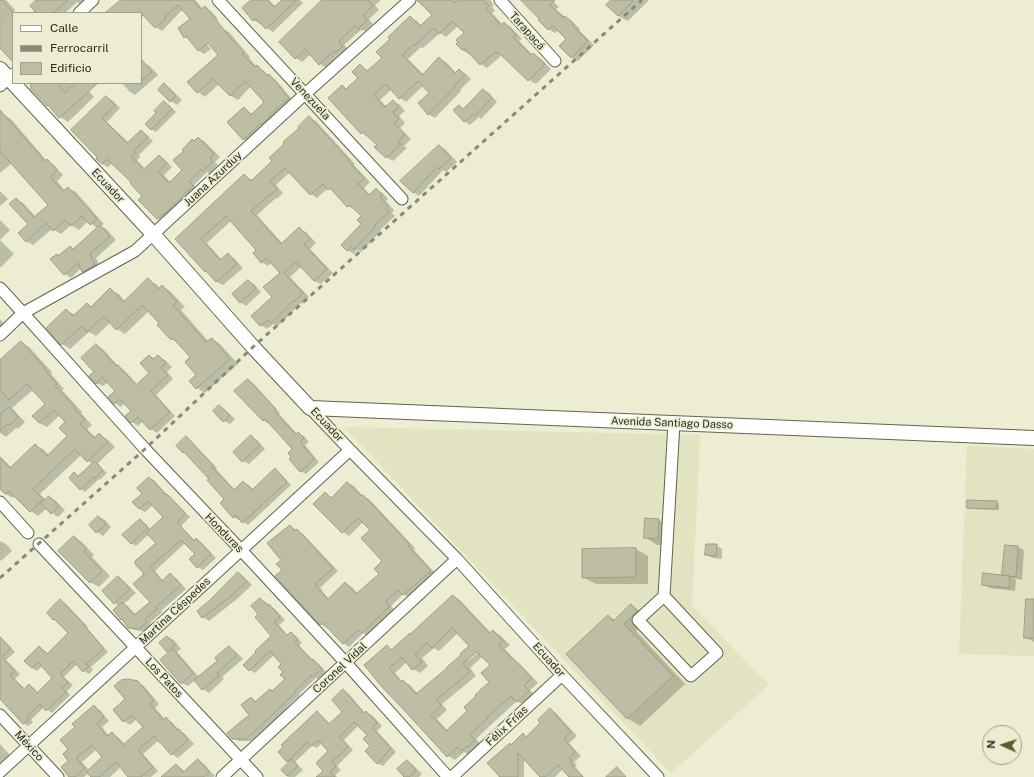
<!DOCTYPE html>
<html>
<head>
<meta charset="utf-8">
<style>
  body { margin:0 }
  #map { position:relative; width:1034px; height:777px; overflow:hidden; background:#ecedd2; font-family:"Public Sans",sans-serif }
  canvas { display:block }
  .legend { position:absolute; left:12px; top:12px; width:130px; height:72px; box-sizing:border-box; background:#ecedd2; border:1px solid #a0a08c; margin:0; padding:5px 7px; list-style:none; font-size:12px; color:#2d2d23 }
  .legend li { display:flex; align-items:center; gap:8px; height:20px }
  .legend b { width:20px; border:1px solid #a0a08c }
  .north { position:absolute; left:982px; top:725px; width:40px; height:40px; box-sizing:border-box; background:#ecedd2; border:1px solid #a0a08c; border-radius:50%; rotate:273deg; font-size:11px; font-weight:700; line-height:16px; text-align:center; color:#2d2d23 }
  .north::after { content:''; display:block; margin:auto; width:14px; height:18px; background:#5d5d2a; clip-path:polygon(50% 0,100% 100%,50% 72%,0 100%) }
</style>
</head>
<body>
<div id="map">
<canvas width="1034" height="777"></canvas>
<ul class="legend">
<li><b style="height:5px;background:#fff"></b>Calle</li>
<li><b style="height:5px;background:#898a77"></b>Ferrocarril</li>
<li><b style="height:11px;background:#bdbea4"></b>Edificio</li>
</ul>
<div class="north">N</div>
</div>
<script>
const c = document.querySelector('canvas').getContext('2d');
c.lineJoin = 'round';
function fill(path, color) {
  c.fillStyle = color;
  c.fill(path, 'evenodd');
}
function trace(path, color, width, dash) {
  c.strokeStyle = color;
  c.lineWidth = width;
  c.lineCap = dash ? 'butt' : 'round';
  c.setLineDash(dash || []);
  c.stroke(path);
}
function label(font, color, halo, rows, align = 'center') {
  c.font = font + ' "Public Sans",sans-serif';
  c.lineWidth = 3.5;
  c.setLineDash([]);
  c.textBaseline = 'middle';
  c.strokeStyle = halo;
  c.fillStyle = color;
  for (const [text, x, y, turn = 0] of rows) {
    c.save();
    c.translate(x, y);
    c.rotate((+turn || 0) * Math.PI / 180);
    c.textAlign = isNaN(turn) ? turn : align;
    if (halo) c.strokeText(text, 0, 0);
    c.fillText(text, 0, 0);
    c.restore();
  }
}
const built = new Path2D(`
  M344,427L700,435L692,606L769,685L671,773Z
  M967,446L1034,449V656L959,654Z`);
const shadow = new Path2D(`
  M0,0H6L15,10L14,11L16,13H13V59L0,46Z
  M38,0H85L81,5L77,2L65,13H32L35,10Z
  M122,0H195L203,9L205,7L211,11L218,19L200,37L211,49L204,54L198,50L190,40L185,37L191,19L183,9L162,31L156,27L145,15L141,18V13H106Z
  M252,0H269L276,7L283,0H300L303,3L273,32L267,28L261,23L260,24L254,20L243,8Z
  M323,0H381L375,5L379,10L369,19L373,24L365,31L361,30L344,45L349,50L342,56L340,54L326,68L320,64L311,54L302,62L296,58Z
  M426,0H490L494,5L492,7L495,11L492,13L503,25L504,23L511,27L522,39L519,41L533,55L540,58L551,69L536,84L529,80L502,55L487,68L481,64L470,53L469,54L462,50L465,33L458,26L446,37L440,33L423,48L421,47L408,59L424,75L440,59L446,62L456,73L459,70L466,74L471,79L460,90L461,91L435,118L428,114L431,93L423,86L406,102L400,98L392,89L380,100L387,107L393,101L400,105L405,111L399,116L405,123L400,128L411,139L404,146L407,148L393,161L386,157L378,145L369,136L368,137L362,133L342,87L347,89L359,78L360,66L369,71L383,58L391,39L410,17L417,21L422,26L434,15Z
  M522,0H552L559,7L556,9L565,17H566L572,21L580,29L579,30L594,45L578,61L572,58L560,46L567,39L558,30L555,33L548,29L540,19Z
  M613,0H649L628,21L618,16Z
  M221,28L229,32L250,57L249,58L257,67L264,71L268,75L276,80L295,103L251,143L244,139V109L253,114L266,103L251,86L238,100L231,96L219,84L205,97L198,92L189,82L219,55Z
  M144,63L150,66L158,75L135,95L129,91L122,83H141V65Z
  M32,83H84L83,84L94,97L68,122L60,117L51,107L47,105Z
  M164,85L170,88L182,100L177,105L171,101Z
  M483,90L489,93L497,102L481,119L479,117L470,125L464,121L459,106L464,109Z
  M106,97L112,100L120,108L107,122L129,143L141,131L146,134L153,141L139,155L140,157L137,160L145,169L159,156L165,160L172,167L164,175L171,183L184,170L194,142L198,138L204,141L220,157L215,162L218,165L209,174L207,172L194,185L198,189L164,222L158,219L140,200L144,196L132,182L113,163L108,167L102,164L99,157L72,130Z
  M164,102L169,105L176,112L156,132L151,129L158,113Z
  M4,115L11,119L46,160L54,165L63,175L57,181L65,191L68,188L76,192L104,224L101,226L106,229L116,240L96,258L101,268L89,275L83,271L81,268L71,278L65,274L52,260L59,257L70,247L74,249L98,228L91,224L88,221L79,230L71,225L61,234L52,229L33,245L26,241L29,224L16,199L23,203L36,217L49,205L12,163L0,173V119Z
  M309,118L316,121L355,164L354,165L370,182L364,188L370,195L376,190L383,193L388,199L386,201L394,210L392,213L395,216L380,230L381,231L361,252L357,250L354,254L347,250L363,224L362,216L356,209L355,210L348,206L336,193L328,188L317,198L311,194L290,172L276,185L283,193L277,199L276,198L257,215L283,244L299,229L306,232L316,243L310,249L333,273L321,284L314,281L302,266L290,277L309,297L302,304L301,303L278,326L274,324L267,329L261,325L253,316L274,297L281,273L272,262L268,266L261,262L258,250L232,220L207,243L222,260L228,255L234,258L243,268L223,285L217,282L211,274L206,272L177,239L244,175L252,180L274,161Z
  M440,146L446,150L457,162L446,172L443,170L419,196L413,192Z
  M0,191L8,199L0,206Z
  M0,220L10,230L0,240L14,254L1,267H0Z
  M148,280L156,284L160,288L162,286L170,291L185,307L181,310L209,342L212,339L220,344L238,364L205,393L197,388V375L192,357L180,344L171,339L160,323L149,311L125,334L117,329L111,322L96,336L89,332L70,349L62,344L47,328L66,310L75,315L87,304L92,307L110,290L119,294L125,301Z
  M248,281L254,284L261,292L246,306L240,302Z
  M0,319L4,324L0,327Z
  M21,342L29,347L52,372L51,374L64,389L62,390L82,412L81,413L92,425L87,429L96,438L99,435L107,439L115,447L97,464L107,473L100,480L99,479L85,492L81,489L70,478L75,473L80,477L93,464L88,461L81,455L40,494L46,500L50,497L56,501L65,510L58,517L52,513L47,508L38,516L31,511L15,496L13,498L5,494L0,488V456L12,468L35,445L43,449L49,455L68,436L67,422L60,415L47,427L39,423L47,404L34,389L12,408L25,422L18,429L16,428L6,437L0,433V361Z
  M96,345L103,349L119,367L124,370L138,385L150,373L149,356L155,359L158,356L165,360L172,367L167,372L173,379L156,395L175,416L157,433L151,429L143,421L138,426L132,422V411L125,403L121,407L115,403L116,391L108,382L103,386L96,383L95,372Z
  M248,380L253,383L280,413L279,414L291,427L297,434L298,433L304,436L309,442L305,445L319,462L306,474L300,471L293,449L270,422L269,424L263,420Z
  M219,406L225,410L235,419L230,424L224,421Z
  M186,437L191,441L217,468L216,469L235,490L243,482L249,485L254,490L275,470L280,473L291,485L248,525L243,522L240,519L239,520L233,517L226,499L210,479L188,455L183,452Z
  M251,437L257,440L265,449L249,464L243,461Z
  M150,478L155,481L169,497L172,499L190,517L181,526L195,541L197,539L202,543L216,558L203,570L198,567L196,554L185,543L155,571L163,581L170,575L176,578L186,589L161,611L162,612L150,623L152,625L145,632L135,630L129,627L125,621L122,619L114,610L119,606L115,603L118,578L124,581L136,593L124,604L128,606L136,615L151,602L145,574L157,543L149,534L136,546L131,543L140,520L145,523L151,530L164,517L153,505L145,512L139,509L143,494Z
  M348,483L354,486L363,496L369,499L415,548L414,550L436,574L410,598L403,594L391,606L395,610L368,636L363,633L349,647L343,643L328,627L327,628L321,624L277,576L283,570L282,560L290,526L303,534L338,571L320,588L323,590L322,591L329,599L346,584L352,587L358,594L381,574L384,561L371,530L363,522L349,536L343,532L314,504L325,493L332,498Z
  M997,502L999,504V510L970,509L968,507Z
  M99,517L105,520L111,527L103,536L97,532L90,525Z
  M659,520L671,527V545H657L645,537Z
  M74,537L82,542L94,555L92,557L110,576L99,587L90,582Z
  M0,541L6,544L12,551L1,561L0,560Z
  M716,545L722,549V559L713,558L706,555Z
  M1006,546L1018,547L1024,550L1022,580L1012,578L1016,580L1015,591L989,588L983,585L1008,577Z
  M636,549L648,556V584H596L583,577Z
  M238,573L244,577L252,585L237,599L209,621L203,617L198,611L209,602Z
  M453,596L460,600L491,633L493,631L500,635L510,645L505,649L516,661L520,664L538,683L530,690L535,695L524,705L517,701L494,722L476,739L482,745L469,755L464,752L455,760L448,756L383,686L387,647L392,650ZM458,633L470,646L449,668L418,694L410,685L402,681L395,673L407,662L413,669L420,673L428,666L422,658L434,648L439,651ZM480,647L482,649L468,661L467,659ZM483,656L491,665V682L469,711L448,731L437,719L447,710L442,704L476,676L470,668Z
  M260,599L266,602L269,606L275,609L285,620L279,625L288,636L291,633L296,636L302,643L299,646L313,660L318,663L326,672L318,679L316,678L299,694L300,695L287,707L288,708L251,741H239L233,738L251,715V698L256,701L273,692L286,679L283,665L274,655L255,673L250,670L245,665L272,636L260,614Z
  M1034,600V642L1025,637Z
  M61,601L66,604L88,627L87,628L108,652L91,667L93,670L89,674L84,671L77,664L64,677L73,685L67,691L70,695L52,713L44,707L31,720L33,722L29,726L24,724L0,698V636L15,652L6,660L20,674L15,679L25,689L29,685L34,688L38,693L54,678L42,666L37,671L32,668L40,648L45,651L48,654L70,633Z
  M631,605L643,613L649,619L636,631L685,684L640,726L627,718L608,616L615,620Z
  M168,637L174,640L181,649L177,652L199,677L218,661L229,647L235,651L243,659L222,677L224,679L209,693L203,689L195,680L188,686L182,683L170,652L168,651Z
  M137,682L144,686L159,704L155,708L165,719H166L172,722L180,731L185,734L194,744L178,758L172,754L159,740L143,754L158,771L151,777H128L129,776L121,767L110,777H92L89,773L84,777H72L70,761V749L76,727L94,707L100,710L109,721L102,727L109,736L112,734L118,737L125,744L144,728L137,719L130,725L124,721L127,699ZM97,749L104,757L89,770L82,762Z
  M343,691L349,694L365,713L366,712L372,715L382,726L377,731L396,752L383,766L377,763L369,736L359,725L344,740L353,750L337,766L341,770L335,775L337,777H317L324,771L330,751L322,743L317,748L312,746L295,762L303,770L295,777H287L288,776L282,770L290,763L287,761L317,713L322,716L330,724L343,712Z
  M550,710L556,713L577,736L569,743L581,756L574,762L577,765L575,767L584,777H571L563,769L555,777H542L524,758V777H498L500,775L511,745L523,735L527,737L542,723Z
  M0,744L9,754L10,759L0,766Z
  M198,760L204,764L215,776L213,777H164L176,765L182,769L185,772Z
  M407,761L413,765L422,774L419,777H405Z`);
const building = new Path2D(`
  M0,0H2L13,13V62L0,48Z
  M36,0H68L53,13H37L30,6Z
  M121,0H193L201,9L205,6L233,41L244,53L242,54L255,67L257,65L267,76L269,74L289,98L269,116L270,117L262,124L261,123L243,140L227,122L244,107L251,115L264,102L245,81L230,96L213,79L197,93L187,82L218,55L208,43L198,51L186,36L184,38L178,28L190,19L178,5L165,17L166,18L155,28L141,13H105Z
  M251,0H267L274,7L282,0H297L266,29L256,19L253,21L242,8Z
  M322,0H368L373,6L363,15L367,20L358,29L355,26L339,41L343,46L335,53L334,51L319,65L305,49L295,59L279,42Z
  M417,0H452L455,3L459,0H483L489,6L486,9L501,25L504,22L516,35L513,37L531,55L533,53L545,64L528,81L498,52L496,53L495,52L480,65L465,49L462,50L456,44L458,42L456,40L464,33L452,21L439,34L434,28L415,45L414,44L402,55L422,75L439,57L455,73L459,69L465,75L454,86L455,87L428,115L418,103L429,93L418,81L399,99L386,84L374,95L385,107L393,100L399,107L393,112L399,119L394,123L405,134L398,142L401,144L386,158L374,147L377,145L363,132L361,134L328,98L342,85L346,89L358,78L352,72L360,64L367,71L382,58L376,52L390,39L388,37L410,16L420,26L432,15Z
  M521,0H555L550,5L563,18L565,16L574,24L573,26L588,41L571,58L559,46L566,39L552,25L548,30L538,20L539,19Z
  M611,0H634L618,16L606,5Z
  M141,59L152,72L141,81Z
  M31,83H57L65,93L76,83H98L59,118L48,105L47,106L31,89Z
  M164,83L176,96L170,102L158,90Z
  M483,89L492,98L475,116L473,114L464,122L453,110L459,105L463,109Z
  M106,96L115,105L102,118L127,143L141,130L148,137L134,151L135,153L131,157L144,169L159,155L167,163L158,172L169,183L182,170L173,160L184,151L182,150L192,139L194,141L198,137L214,154L210,158L213,161L203,171L201,169L189,181L193,186L164,214H163L157,219L138,200L142,196L130,183L131,182L107,159L102,164L96,159L97,157L71,130Z
  M164,101L172,109L151,130L145,124L156,113L154,111Z
  M0,110L45,161L47,159L57,170L50,177L63,191L68,187L97,219L90,225L82,216L71,226L65,220L53,231L46,223L26,242L18,233L28,224L9,204L16,198L34,217L48,205L0,151Z
  M309,116L349,160L348,161L364,178L358,184L369,195L376,188L382,195L380,197L388,206L386,208L389,212L374,226L375,227L354,249L351,247L347,251L341,245L361,224L357,220L361,216L350,205L347,207L330,188L328,190L323,184L310,195L285,168L270,181L277,189L269,196V195L251,211L281,244L299,227L310,239L304,244L327,269L314,281L296,262L284,273L303,293L295,301L294,300L271,323L268,320L260,326L251,316L272,297L263,287L280,273L266,258L261,263L253,253L256,250L226,216L201,239L220,260L228,253L237,264L216,282L206,271L205,272L175,239L244,174L251,181L272,161L269,158L284,144L283,142L299,128L298,127Z
  M439,145L451,158L439,169L437,167L413,193L400,181Z
  M100,225L110,236L90,254L95,265L82,272L78,263L64,275L50,259L57,254L58,256L70,246L73,249Z
  M148,278L158,289L162,285L177,302L173,305L206,342L212,338L230,359L208,378L196,389L189,381L196,375L185,362L190,357L173,338L171,340L157,325L159,323L142,305L116,330L104,316L87,332L82,326L61,345L46,328L66,309L73,316L87,303L91,307L110,288L123,302Z
  M248,280L256,288L240,303L232,294Z
  M21,341L45,368L44,369L57,384L55,386L75,407L74,409L85,420L80,424L94,438L99,433L108,442L87,462L75,449L33,489L43,499L30,512L9,491L5,494L0,489V458L10,468L35,444L47,456L67,436L59,428L65,422L54,410L39,423L32,416L45,404L27,384L9,400L0,390V360Z
  M96,344L116,366L118,365L136,385L149,373L140,363L149,355L153,359L158,355L166,363L161,368L168,375L151,391L170,412L150,430L138,417L131,423L125,416L131,411L120,399L114,404L108,397L115,391L102,377L96,384L89,376L94,372L81,358Z
  M248,379L276,409L274,410L285,423L296,434L298,432L304,438L300,442L314,459L300,472L289,459L291,457L288,453L292,449L286,442L265,419L263,421L234,391Z
  M219,405L230,415L223,422L213,411Z
  M9,407L18,417L10,425L8,424L0,431V415Z
  M251,435L260,445L242,462L233,452Z
  M186,436L213,465L211,466L234,490L243,481L252,490L275,468L287,482L242,523L236,515L233,518L220,503L224,499L207,480L209,479L184,452L183,453L176,446Z
  M95,461L103,470L95,478L94,477L80,490L69,478L74,472L78,476Z
  M149,477L166,495L167,494L185,513L177,522L194,541L196,538L211,554L197,568L189,559L195,554L181,540L150,567L162,581L170,573L181,585L156,607L157,609L145,619L147,622L139,629L128,628L122,619L121,620L113,610L122,602L134,615L150,602L133,584L144,574L135,564V561L156,543L146,533L163,517L148,501L139,509L132,502L142,494L137,488Z
  M347,482L361,496L363,495L371,503L410,545L408,546L431,571L403,595L398,590L385,602L390,606L362,633L358,630L343,644L323,623L320,625L275,576L282,570L276,564L281,560L267,543L290,525L295,531L297,529L333,568L315,584L317,586L316,587L328,599L345,582L356,594L379,574L374,569L382,561L361,538L370,530L358,518L342,533L313,504L325,492L331,498Z
  M49,496L59,506L51,514L41,504Z
  M967,500L997,501L996,509L967,508Z
  M98,516L106,524L96,533L89,525Z
  M645,518L659,519L658,539L644,538Z
  M140,519L148,528L131,544L122,535Z
  M74,536L86,549L84,552L102,571L90,583L58,551Z
  M706,544H717L716,556L705,555Z
  M1005,545L1018,546L1016,577L1002,575Z
  M636,548V577L582,578V549Z
  M238,572L247,581L231,596L202,618L197,611L209,601Z
  M983,573L1010,576L1009,588L982,585Z
  M118,576L130,589L114,604L102,591Z
  M453,595L489,633L493,630L503,641L499,645L512,659L513,658L532,678L524,685L529,691L517,702L511,696L487,717L488,718L470,735L475,740L468,747L467,746L461,751L457,747L447,757L404,710L382,687L364,665L387,645L391,650L410,633V634ZM452,628L469,646L460,654L461,655L447,667V668L416,694L403,680L401,682L389,668L402,657L412,670L422,662L415,654L427,643L432,648ZM477,652L490,665L481,673L489,682L475,695L476,696L464,707L467,711L446,731L431,715L441,705L436,700L470,672L463,664Z
  M260,598L268,606L269,604L280,617L274,622L287,635L291,632L298,640L295,642L312,660L313,659L322,669L312,677L311,675L295,691L296,692L283,704V705L246,739H232L227,733L249,715L241,705L251,697L255,702L270,689L272,691L285,679L280,675L283,672L278,667L281,664L270,651L249,671L243,665L256,652L255,651L271,636L255,617L258,614L251,606Z
  M60,599L84,624H83L104,649L86,664L89,666L83,672L73,661L60,674L68,682L62,688L66,692L46,711L40,704L27,716L29,719L23,724L0,699V637L11,648L2,657L15,671L10,675L24,689L29,684L37,693L52,678L38,662L32,668L24,661L39,646L47,654L68,633L54,619L53,620L47,613Z
  M1026,599H1034V638H1024Z
  M631,604L637,611L624,624L673,676L627,719L566,654L608,615L613,621Z
  M167,636L175,645L167,652L159,643Z
  M229,646L237,655L217,673L219,676L202,690L194,680L217,661L215,658Z
  M173,649L193,673L181,684L160,660Z
  M128,679L138,681L154,701L150,704L163,720L166,717L177,730L179,729L188,740L171,755L160,742V743L154,736L138,750L153,767L141,777H128L116,762L99,777H91L86,772L102,757L92,745L76,758L85,768L75,777H69L61,767L68,761L63,754L68,749L60,740L75,727L72,724L94,705L104,717L97,724L107,736L112,732L123,745L143,727L132,715L123,722L113,710L125,699L114,686L121,680Z
  M343,689L364,713L366,711L377,723L372,728L391,748L377,764L365,751L370,746L363,739L367,735L354,722L339,737L348,747L332,762L336,766L330,772L335,777H316L323,771L316,763L328,751L318,740L311,746L307,742L287,762L278,752L283,747L281,745L317,711L329,724L342,712L332,700Z
  M550,708L571,732L564,739L575,752L569,758L572,761L570,763L583,777H569L558,765L545,777H540L518,753V777H500L487,763L510,743L511,745L523,733L526,737L540,723L538,720Z
  M198,759L209,772L203,777H161L176,764L183,772Z
  M292,759L298,766L287,776L281,770Z
  M407,760L416,770L409,777H404L397,769Z
  M617,767L626,777H606Z`);
const minor = new Path2D(`
  M218,0L402,199
  M500,0L555,61
  M79,13L93,0
  M0,86L13,74
  M0,288L23,313L145,449L241,550L345,662L448,777
  M0,335L23,313L135,251L305,94L410,0
  M310,408L350,450L457,559L562,675L658,777
  M0,502L28,533
  M39,544L257,777
  M664,596L638,620L691,676L717,653L664,596L674,423
  M0,715L58,777
  M0,772L350,450
  M222,777L457,559
  M452,777L562,675`);
const major = new Path2D(`
  M0,69L153,234L253,347L310,408L1034,438`);
const rail = new Path2D(`
  M0,578L145,449L253,347L642,0`);
const streetNames = [
  ["Tarapacá",527,31,48],
  ["Venezuela",310,99,47],
  ["Juana Azurduy",213,179,-43],
  ["Ecuador",108,186,47],
  ["Avenida Santiago Dasso",672,423,2],
  ["Ecuador",327,425,47],
  ["Honduras",224,533,46],
  ["Martina Céspedes",175,611,-43],
  ["Ecuador",549,660,48],
  ["Coronel Vidal",340,668,-43],
  ["Los Patos",164,678,47],
  ["Félix Frías",507,726,-43],
  ["México",29,746,47]
];
fill(built, '#e2e3c0');
fill(shadow, '#0003');
fill(building, '#bdbea4');
trace(building, '#9e9f86', 1);
trace(minor, '#63644c', 13);
trace(major, '#63644c', 16);
trace(minor, '#fff', 11);
trace(major, '#fff', 14);
trace(rail, '#898a77', 3, [5, 5]);
label('11px', '#2d2d23', '#ecedd2', streetNames);
</script>
</body>
</html>
